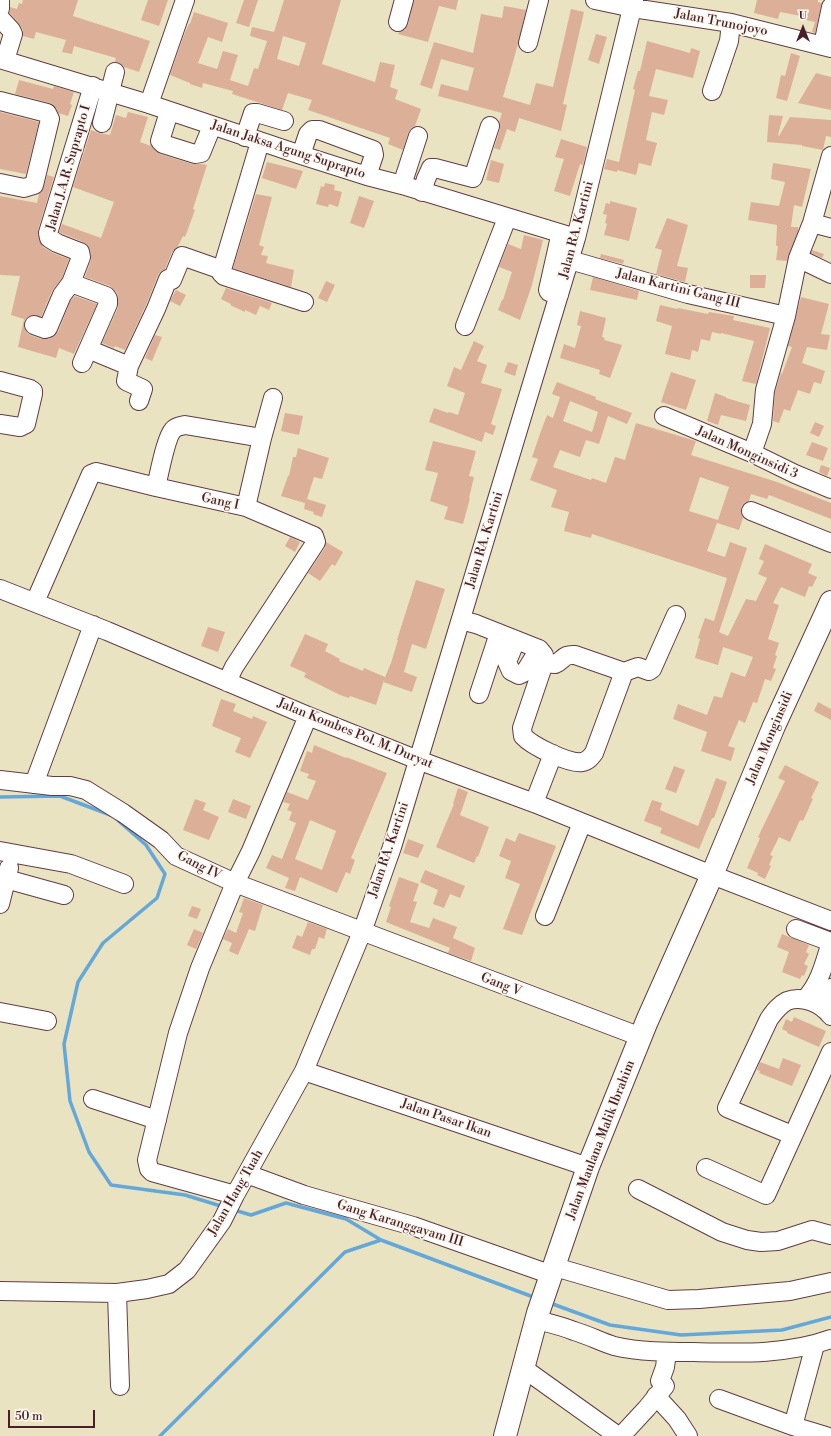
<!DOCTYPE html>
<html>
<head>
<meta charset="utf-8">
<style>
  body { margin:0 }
  #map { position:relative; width:831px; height:1436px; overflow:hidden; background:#eae3c2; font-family:"Libre Bodoni",serif }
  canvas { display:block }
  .north { position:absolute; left:783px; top:8px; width:40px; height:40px; -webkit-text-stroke:3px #fbf7ec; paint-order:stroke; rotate:0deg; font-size:11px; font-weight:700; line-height:16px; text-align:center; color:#4a1f2b }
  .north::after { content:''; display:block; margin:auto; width:14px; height:18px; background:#4a1f2b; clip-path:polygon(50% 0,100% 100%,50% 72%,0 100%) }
  .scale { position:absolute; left:8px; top:1410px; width:87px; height:18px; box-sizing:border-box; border:2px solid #4a1f2b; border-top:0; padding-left:5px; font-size:12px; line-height:14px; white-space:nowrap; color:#4a1f2b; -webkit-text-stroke:3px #fbf7ec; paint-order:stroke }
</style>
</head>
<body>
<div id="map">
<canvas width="831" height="1436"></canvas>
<div class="north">U</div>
<div class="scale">50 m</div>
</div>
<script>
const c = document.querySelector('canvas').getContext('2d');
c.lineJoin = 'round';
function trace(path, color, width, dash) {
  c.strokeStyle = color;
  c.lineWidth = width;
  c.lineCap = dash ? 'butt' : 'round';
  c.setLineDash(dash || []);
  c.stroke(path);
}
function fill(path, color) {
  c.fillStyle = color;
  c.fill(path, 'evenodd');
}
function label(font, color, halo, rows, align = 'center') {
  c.font = font + ' "Libre Bodoni",serif';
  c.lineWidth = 3;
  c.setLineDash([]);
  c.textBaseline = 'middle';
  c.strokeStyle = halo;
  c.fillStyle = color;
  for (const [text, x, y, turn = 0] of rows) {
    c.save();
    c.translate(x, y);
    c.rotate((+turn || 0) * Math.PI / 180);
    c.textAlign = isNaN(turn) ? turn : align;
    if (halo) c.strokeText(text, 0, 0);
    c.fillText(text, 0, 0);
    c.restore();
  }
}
const stream = new Path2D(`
  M0,797L60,796L113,816L146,845L165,874L157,898L103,943L78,982L64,1044L70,1101L89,1152L111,1185L185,1195L224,1207
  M234,1210L251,1215L286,1203L346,1219L381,1240
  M550,1303L610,1325L681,1335L782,1330L831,1317
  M160,1436L345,1252L381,1240L536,1298`);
const building = new Path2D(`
  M23,0H78L73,16L150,41L139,72L124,67L118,62H115L116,58L74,46L72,54L62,52L66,40L36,32L34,39L23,36V30L20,25L10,13V7L17,9L19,3L22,4Z
  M148,0H168L159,26L141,20Z
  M244,0H258L249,27L236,23Z
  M284,0H341L322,64L375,82L380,62L395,65L390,87L398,90L395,99L421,109L415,126L411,128L408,133L403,150L388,144L390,138L308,110L312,100L288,93L282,110L232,94L233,91L203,83L202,88L190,84V83L170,75L184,35L189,24H190L194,12L228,23L222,42L208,37L198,63L217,69L223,51L238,55L230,80L248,86L254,68L258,69L267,41L250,36L252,27L274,32ZM283,36L306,43L299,66L277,59Z
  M414,0H458L456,10L439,6L428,42L398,34L399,32L405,30L408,25Z
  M757,0H818V2L822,3L815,33L812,32L815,22L806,20V17L780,12L778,19L754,13Z
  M504,6L526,10L518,44L503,97L530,105L536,83L553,87L571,9L584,12L563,104L567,105L561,131L519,118L515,132L507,129L500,150L494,148L500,129L499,122L502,113L438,96L441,84L468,91L474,68L441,59L432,89L420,85L434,42L473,53L481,14L502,18Z
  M596,34L607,37L599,64L588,60Z
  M647,41L690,53L691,48L700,51L693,78L656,69L649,96L668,100L664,115L652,112L646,140L657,143L651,166L639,163L636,175L617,170V172L604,169L607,159L619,162L635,90L633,89L638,71H640Z
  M791,53L800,56L787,101L776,98L781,75L785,76Z
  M816,73L831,77V110L798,103Z
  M19,80L53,89L54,86L74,92L70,104L72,105L68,116L58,113L54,105L50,103L15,94Z
  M0,112L39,122L26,174L0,169Z
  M128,112L148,117L140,142L151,146L160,154L192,164H202L207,165L193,209L195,210L185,237L183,236L178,246L172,252L165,269L161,271L158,275L146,305L125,350L115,346L114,348L102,343L118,308V299L117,293L110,286L85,277L91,260V255L88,245L83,242L59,232L62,224L101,238L114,202L73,187L91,130L99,133L110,135L116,115L126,118Z
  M769,115L783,116L778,135L779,136L790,117L831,120V137L826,136L823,150L802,146V145L767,142Z
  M561,139L587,147L583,165L580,164L570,196L554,191L564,159L555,157Z
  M491,160L504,164L499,183L486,180Z
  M267,162L303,171L296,189L262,178Z
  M773,163L811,169L802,207L794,205L791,227H798V231L787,261L776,260L778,246H776L777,225L748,220L751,202L779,206L785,182L771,179Z
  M47,175L54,177L38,230L39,240L43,247L53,253L69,259L62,278L52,291L41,317L33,315L28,317L24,321V327L26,332L30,335L41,339H48L55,336L58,332L71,300L75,296L97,304L74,354L59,348L56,358L18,347L24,319L11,315L20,276L0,275V196L37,203L39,194L44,187Z
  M325,183L335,185L334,190L342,192L338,207L329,204L328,207L316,204L321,186L324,187Z
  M256,194L272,197L259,245L264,247L261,255L268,256L266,263L294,270L291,287L233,268Z
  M359,196L374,201L364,228L350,223Z
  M610,201L637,208L629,241L604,235L607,224L605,223L607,215L603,214L606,203L610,204Z
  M667,218L688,225L677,266L688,268L685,282L656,274L662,250L655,248Z
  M524,235L543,240L532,285L520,320L498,310L502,300H503L512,272L499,267L508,244L521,249Z
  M812,250L824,254L822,258L811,253Z
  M601,254L624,260L623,264L600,258Z
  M750,275H766L765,288H750Z
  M593,277L639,291L637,300L590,290Z
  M326,281L335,285L327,302L318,298Z
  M226,288L272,303L269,310L260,306L256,315L245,310V312L230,305L231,304L221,299Z
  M176,290L186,295L180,306L170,301Z
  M801,297L829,304L821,334L830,335L827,350L807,347L802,363L825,371L821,384L814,382L810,394L798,390L790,411L784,409L779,423L773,421L775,392L781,373L782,374L792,347L788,346Z
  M660,305L677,309L678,308L708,314L709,312L734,316L733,320L770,328L756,384L742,381L754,341L721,333V334L712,332L710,341L701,339L698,352L692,350L690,360L665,354L672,326L656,321Z
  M580,311L606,318L602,337L605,338L604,340L622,345L610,378L599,374L600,370L560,358L564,344L575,348L581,326L577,325Z
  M155,335L162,337L152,361L145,358Z
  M474,341L484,346L477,361L487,365L481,383L502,389L491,424L496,426L493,435L485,432L482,442L429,422L434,408L448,413L449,412L458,415L465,393L447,386L454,367L461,370Z
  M508,362L518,365L515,376L504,372Z
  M671,372L696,380L686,410L661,402Z
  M557,382L596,397L595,399L632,413L627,424L608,416L599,444L586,440L580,457L560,450L553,467L591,480L592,478L606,483L615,457L625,460L636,423L696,441L691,455L777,482L831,503V519L769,495L767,499L751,494L749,501L744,503L741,507V513L743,518L739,530L717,523L729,487L700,477L689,511L718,520L707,551L725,557L730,542L747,548L719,632L728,636L746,599L756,601L767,578L758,574L764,561L759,559L765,544L812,564L808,573L817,577L812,587L809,586L805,597L781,587L773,603L779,605L768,639L779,643L775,655L777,656L773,668L776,669L771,681L765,679L757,703L753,702L745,723L739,720L728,746L735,748L731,761L701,751L707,732L673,719L678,704L707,715L714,696L722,698L731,672L745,677L753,657L723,647L718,665L695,658L700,639L698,638L705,618L714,621L727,578L592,534L591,538L564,531L569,512L551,507L557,490L530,480L538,459L532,457L541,431L547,415L553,418L560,397L552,394ZM570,401L598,412L592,432L563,421Z
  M715,393L726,397V398L750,405L746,421L721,415L718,425L707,421Z
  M285,413L303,416L299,435L281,431Z
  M815,422L824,426L819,437L810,433Z
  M433,441L476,451L469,476L474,477L469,498H470L463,524L444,519L448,507L430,501L438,473L425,470Z
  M812,442L828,448L823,461L806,455Z
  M298,448L329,458L322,479L314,477L307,499L326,505L322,517L313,514L314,512L304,509L305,503L281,496L288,476H289L293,457H296Z
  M821,465L830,468L827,476L819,472Z
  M290,537L300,542L295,552L285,546Z
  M326,542L343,552L335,566L332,564L320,581L308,573L325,548Z
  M416,580L445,589L426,649L412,644L404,672L417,677L412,692L383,682L391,663L398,640H397Z
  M208,627L225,632L218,652L201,646Z
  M305,634L328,644L325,651L340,659L339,661L363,671L364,668L385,677L376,705L350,696L349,698L340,695L304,677L306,673L290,666Z
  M221,699L236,704L233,711L252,719L253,716L267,722L250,758L235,752L241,738L212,726Z
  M818,702L831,709V720L814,711Z
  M314,745L346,758V757L387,773L351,858L355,860L350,874L346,872L337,893L300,877L295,891L285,888L289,878L266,868L272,855L282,859L296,823L289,820L292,812L287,810L290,804L283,802L287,792L308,800L316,781L307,778L309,774L300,771L307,751L312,753ZM310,820L336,831L322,870L295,859Z
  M785,765L819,782L811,798L813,799L803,821L800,820L790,842L779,837L770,855L773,856L769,865L771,866L765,879L757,875L758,873L747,868L760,838L758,837L785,781L778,778Z
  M674,766L685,770L676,793L665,789Z
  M716,778L727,782L714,818H712L699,849L660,833L662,828L644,821L652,800L662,803L660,810L698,826Z
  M458,788L468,792L460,815L489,827L478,857L477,856L474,863L436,847L454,804H453Z
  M195,799L206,803L203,810L219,817L209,840L183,830Z
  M233,799L251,806L246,819L228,812Z
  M519,833L556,846L522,935L503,929L520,884L505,878L511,861L499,856L506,838L515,842Z
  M408,839L424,845L418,858L403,853Z
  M425,870L465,886L460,898L450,894L444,908L433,904L438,890L420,882Z
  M399,877L419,884L413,901L417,902L410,922L429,928L433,918L457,927L453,938L475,948L471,961L448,953L450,948L386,922L391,907L389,906Z
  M244,898L263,905L255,931L249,929L238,955L229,951L232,943L223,939L228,929L236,933L243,913L239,912Z
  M192,906L201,909L197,919L188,916Z
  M308,922L327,929L324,939L319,937L315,949H312L310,955L292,948L297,935L302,937Z
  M194,929L203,933L196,949L187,945Z
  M782,934L809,945L806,952L809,954L804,964L808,966L804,976L802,975L800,979L782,972L789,952L777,947Z
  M794,1017L826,1031L819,1047L787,1033L788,1032L782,1029L786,1019L792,1022Z
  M783,1058L801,1065L792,1086L759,1073L760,1071L757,1070L760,1062L779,1069Z`);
const minor = new Path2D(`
  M595,0L633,8L731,23L831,48
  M0,9V0
  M0,18L11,30L13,34L5,60
  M398,22L404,0
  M528,43L539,0
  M823,45L831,7
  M0,59L149,104L301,155L367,176L402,185L576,238
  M712,91L729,41L731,23
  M0,101L47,113L50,119L34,185L24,188L0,183
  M149,104L185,0
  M169,112L160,141L163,144L195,154L201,153L212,126
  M102,123L115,72
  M245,137L253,113H257L284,121
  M260,142L221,273L224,276L304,302
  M301,155L308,134L312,130H319L373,150L374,155L367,176
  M402,185L418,136
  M422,192L426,179L431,168H435L473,178L490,126
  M812,223L831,228
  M798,258L831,274
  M570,260L688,294L786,316
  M71,283L106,296L108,299V304L82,363
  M559,295L549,292L548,290L559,241
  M34,325L45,329L48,328L62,295L71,283L81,257L80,252L77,251L57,243L49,238L48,233L93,86
  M465,326L507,218
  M88,349L129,366
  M0,381L30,389L33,391V394L26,424L20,427L0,424
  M139,401L143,389L126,381L129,366L156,309L168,279L172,280L182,256L222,270
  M664,416L752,453L795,474L831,489
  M262,438L273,398
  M752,453L762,424L765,390L786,316L798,258L812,223L831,156
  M156,487C159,475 166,437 173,430C176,426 181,426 185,425L262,438L246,507
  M751,511L831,543
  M0,589L107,631L308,716L418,760L534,803L712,875L831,921
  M35,602L91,474L96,472L156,487L246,507L314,536L316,542L234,667L227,682
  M461,620L476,624L539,649L544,655V663L522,728L523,736C532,746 569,764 582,762C588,761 591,757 594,753L624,672L638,667L649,671L652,669L676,615
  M516,640L507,662L511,671L519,675L525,672L539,649
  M544,663L555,664C564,660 563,654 575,655L624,672
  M479,694L499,633
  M0,780L52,786H70L86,790L123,813L161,840L176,856L235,883L641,1037
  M34,784L93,625
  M534,803L553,754
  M0,851L71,864L124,884
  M6,879L64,895
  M0,904L9,868
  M545,916L582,823
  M796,929L831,942
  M805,999C820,984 825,961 831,942
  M826,1009L825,1002L831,988
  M0,1012L47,1021
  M304,1071L588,1167
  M93,1099L157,1120
  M792,1135L727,1108L769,1019C774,1012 779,1005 787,1001C802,995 821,1003 831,1016
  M706,1168L766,1195L831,1052
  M247,1174L304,1195L413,1226L552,1275
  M638,1189L722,1232L747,1240L761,1242L778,1241L812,1230L831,1235
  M235,1195L152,1172L149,1169L147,1160L178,1033L200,968L235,883L251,851L308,716
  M555,1267L668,1300L699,1299L790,1291L831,1282
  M0,1291L117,1293L147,1289L169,1284L187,1270L222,1221L235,1195L304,1071L362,932L392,847L576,238L634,0
  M117,1293L120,1386
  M537,1320C549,1323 562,1326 574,1331C588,1335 601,1342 614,1346C640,1352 667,1352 693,1352C739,1353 787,1355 831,1339
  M523,1368L618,1436
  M656,1396L677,1419L688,1436
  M719,1399L793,1426L826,1436
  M793,1426L815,1345
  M621,1436L647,1408L665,1386L660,1381L665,1367L667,1352`);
const major = new Path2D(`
  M505,1436L538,1313L588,1167L647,1021L712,875L774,726L831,602`);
const streetNames = [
  ["Jalan Trunojoyo",721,23,11],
  ["Jalan Jaksa Agung Suprapto",288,150,18],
  ["Jalan J.A.R. Suprapto I",69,168,-74],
  ["Jalan RA. Kartini",577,230,-75],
  ["Jalan Kartini Gang III",678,289,14],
  ["Jalan Monginsidi 3",747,453,24],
  ["Gang I",220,502,12],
  ["Jalan RA. Kartini",485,540,-73],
  ["Jalan Kombes Pol. M. Duryat",355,734,22],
  ["Jalan Monginsidi",770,738,-67],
  ["Jalan RA. Kartini",389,850,-71],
  ["Gang IV",199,866,27],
  ["Gang V",501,985,21],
  ["Jalan Pasar Ikan",446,1119,19],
  ["Jalan Maulana Malik Ibrahim",601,1140,-69],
  ["Jalan Hang Tuah",236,1193,-60],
  ["Gang Karanggayam III",400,1224,17]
];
trace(stream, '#64a7d9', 3.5);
fill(building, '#dcaf99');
trace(minor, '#623c42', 20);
trace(major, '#623c42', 24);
trace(minor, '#fff', 18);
trace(major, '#fff', 22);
label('13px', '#4a1f2b', '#fbf7ec', streetNames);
</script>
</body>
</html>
